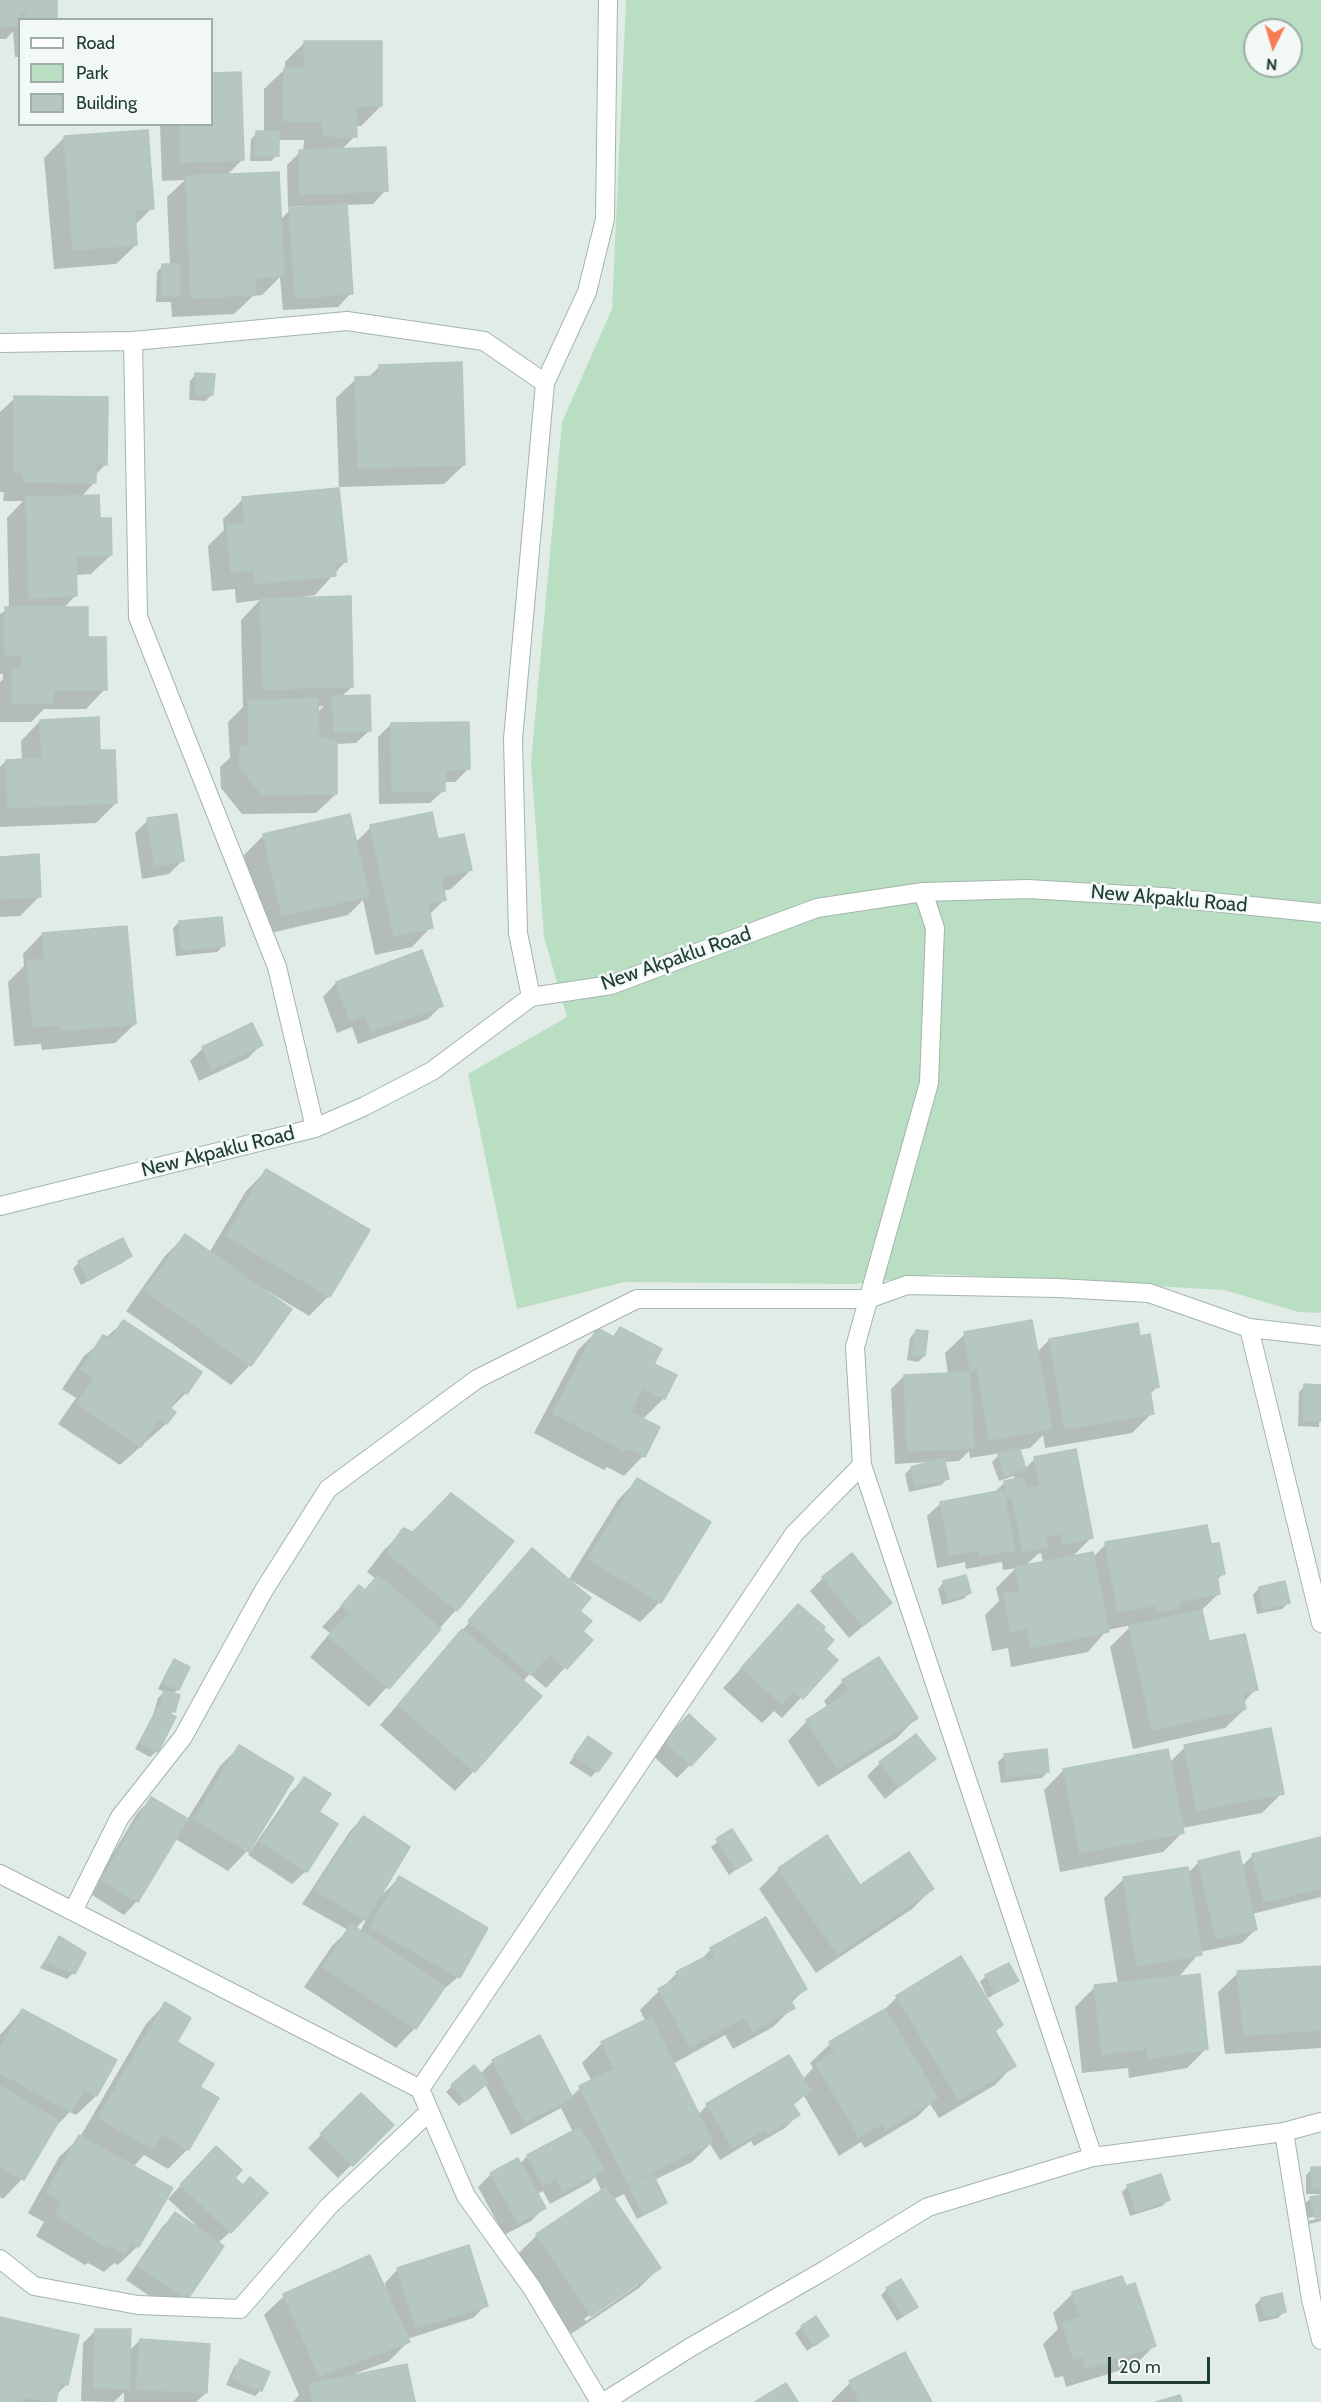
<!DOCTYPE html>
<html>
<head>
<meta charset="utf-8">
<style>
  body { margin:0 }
  #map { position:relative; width:1321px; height:2402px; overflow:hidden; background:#e1ece7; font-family:Cabin,sans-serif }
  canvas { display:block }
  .legend { position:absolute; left:18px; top:18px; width:195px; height:108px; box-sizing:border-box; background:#f1f8f5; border:2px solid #9dada8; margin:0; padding:8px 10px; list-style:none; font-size:18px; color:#203d35 }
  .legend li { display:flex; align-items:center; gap:12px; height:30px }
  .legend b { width:30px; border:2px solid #9dada8 }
  .north { position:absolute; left:1243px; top:18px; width:60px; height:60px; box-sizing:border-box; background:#f1f8f5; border:2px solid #9dada8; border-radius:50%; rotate:185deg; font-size:16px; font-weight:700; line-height:24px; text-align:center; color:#203d35 }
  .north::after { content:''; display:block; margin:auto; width:21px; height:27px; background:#f77b54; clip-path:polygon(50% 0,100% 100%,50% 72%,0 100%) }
  .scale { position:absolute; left:1108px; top:2357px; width:102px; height:27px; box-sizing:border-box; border:3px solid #203d35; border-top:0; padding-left:8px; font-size:18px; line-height:21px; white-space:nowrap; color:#203d35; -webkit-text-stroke:4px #f1f8f5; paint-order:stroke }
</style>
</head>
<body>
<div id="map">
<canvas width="1321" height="2402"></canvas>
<ul class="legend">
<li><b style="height:8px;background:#fff"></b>Road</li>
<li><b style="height:16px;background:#b9dec2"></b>Park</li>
<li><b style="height:16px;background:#b6c7c0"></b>Building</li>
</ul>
<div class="north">N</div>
<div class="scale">20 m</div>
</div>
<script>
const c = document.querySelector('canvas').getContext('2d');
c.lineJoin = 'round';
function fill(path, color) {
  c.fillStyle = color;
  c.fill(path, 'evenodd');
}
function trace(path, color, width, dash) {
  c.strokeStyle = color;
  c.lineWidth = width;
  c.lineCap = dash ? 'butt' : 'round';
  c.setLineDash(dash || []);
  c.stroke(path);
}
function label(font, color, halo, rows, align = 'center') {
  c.font = font + ' Cabin,sans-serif';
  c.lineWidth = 5;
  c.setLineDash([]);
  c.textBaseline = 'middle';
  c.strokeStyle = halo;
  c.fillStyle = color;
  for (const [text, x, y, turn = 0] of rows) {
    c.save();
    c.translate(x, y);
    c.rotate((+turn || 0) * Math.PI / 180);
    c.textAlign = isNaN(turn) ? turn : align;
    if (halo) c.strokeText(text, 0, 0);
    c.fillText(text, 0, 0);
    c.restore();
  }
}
const green = new Path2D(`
  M626,0H1321V1313L1299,1312L1224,1290L938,1274L855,1284L624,1282L517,1309L468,1074L567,1017L544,937L531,762L562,422L612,309ZM1255,30H1291V66H1255Z`);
const shadow = new Path2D(`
  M0,0H55V20H20V57H15L13,31L6,39H0Z
  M305,42L381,106L361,126H355V136L341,150L386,190L373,204L345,205L351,293L338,307L283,310L280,277L262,295L253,296L234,314L172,317L171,302H156L157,272L163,265H170L167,197L185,180L162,181L160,124H212V75L240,74L243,159L226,176L280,220L290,210L308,209V206L288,207L287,165L300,152H303L304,140H277V155L271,161H250L251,139L257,133H264V89L285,69V62Z
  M64,138L152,208L134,226L136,245L116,264L54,269L44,158Z
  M379,367L464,465L444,484L339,487L336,398L356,379L368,378Z
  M196,374L212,394L206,401L189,400L190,381Z
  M15,398L106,464L95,475V482L81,497L99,519L111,555L91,574L75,575V596L63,609L87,639L105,689L86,709H44L31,722H0V682L3,679V674H0V614L9,609L7,518L23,501H3L4,492H0V412Z
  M243,499L345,562L315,595L301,597V599L352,687L341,697L370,730L356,743L335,744L336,794L316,813L242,814L221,788L220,767L230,758L228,722L243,707L241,620L260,600L236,603L235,589L212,591L208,546L224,530L223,519ZM324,706L317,713V707Z
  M40,721L99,752L116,803L96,823L0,827V767L6,761L22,760L21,741Z
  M391,724L468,769L455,782H443L444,790L430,803L379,804L378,737Z
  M349,816L355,843L371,827L437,841L471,870L451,889L443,891L445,899L429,915L431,927L412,947L375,955L363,900L348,915L262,935L244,855L263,836Z
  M148,820L182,861L169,874L142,879L135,833Z
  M0,858L40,896L20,916L0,917Z
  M179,922L223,946L217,952L176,956L173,928Z
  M42,934L135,1024L115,1043L42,1050L41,1044L14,1046L8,982L24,966L23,954Z
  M421,952L441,1006L428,1019L358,1044L352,1027L337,1033L323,997L336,983Z
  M261,1045L248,1058L199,1081L190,1061L203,1048Z
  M266,1171L329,1296L309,1316L266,1290L250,1365L231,1385L126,1311L165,1256L185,1236L209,1253L246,1191Z
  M131,1256L124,1262L81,1285L73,1269L79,1262Z
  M124,1322L186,1393L170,1409L174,1412L166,1424L120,1465L58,1424L76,1398L62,1389L84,1356Z
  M620,1329L652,1364L675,1376L664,1398L642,1420L658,1428L643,1456L624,1476L607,1467L604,1470L534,1433L578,1350L598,1330L612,1337Z
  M916,1331L924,1356L918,1362L907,1360L910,1338Z
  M965,1334L1036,1353L1049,1340L1139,1337L1158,1386L1149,1395L1152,1413L1132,1433L1045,1448L1043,1435L1030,1448L1018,1450L1024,1469L1035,1459L1092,1537L1071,1558L1093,1557L1106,1544L1210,1546L1223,1574L1216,1581L1218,1594L1201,1611L1208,1643L1256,1689L1243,1703L1245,1709L1225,1728L1133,1749L1110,1647L1132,1625L1107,1630L1088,1652L1011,1667L1008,1648L992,1651L985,1615L999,1601L996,1588L1016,1568L1003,1570L1002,1562L966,1569L965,1562L937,1568L927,1516L941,1503L994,1493L1005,1482L1015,1480L1014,1476L999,1481L992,1462L1001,1453L970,1458L969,1451L959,1461L944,1462L947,1479L941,1485L909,1492L905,1474L911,1468L929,1462L895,1464L891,1389L904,1376L948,1374L945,1353ZM1041,1553L1043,1563L1025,1566L1038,1554Z
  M1305,1386H1321L1319,1427L1298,1426L1299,1392Z
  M637,1480L709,1522L660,1602L640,1622L569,1579L618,1500Z
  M404,1530L413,1533L512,1541L456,1610L369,1707L310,1657L330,1633L322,1627L359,1587L364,1591L376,1579L367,1572L384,1550Z
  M532,1550L581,1631L591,1640L546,1688L530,1674L522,1682L474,1771L455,1791L380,1725Z
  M823,1578L890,1603L849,1638L810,1591Z
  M944,1582L970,1593L963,1599L942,1605L938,1589Z
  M1259,1588L1288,1603L1282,1609L1257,1614L1253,1595Z
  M799,1606L821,1630L824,1649L836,1660L782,1718L774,1711L762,1723L723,1688Z
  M175,1661L178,1689L173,1694L174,1711L169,1715L157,1751L150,1757L135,1749L153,1715L158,1698L164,1692L158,1689L169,1667Z
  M843,1681L916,1718L897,1738L818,1787L788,1741L807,1721L828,1708L824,1701Z
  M676,1729L690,1765L677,1778L652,1755Z
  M588,1738L597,1771L591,1777L569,1763Z
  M239,1747L247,1851L228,1871L174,1838L137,1901L124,1915L89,1893L138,1812L151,1799L187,1820L220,1766Z
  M1185,1747L1282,1793L1262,1813L1182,1828V1833L1163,1852L1060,1872L1044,1790L1064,1770L1169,1763Z
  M1004,1756L1048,1771L1042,1778L1001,1783L998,1762Z
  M934,1758L885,1799L867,1776L880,1763Z
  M304,1779L317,1812L306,1871L292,1884L248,1855L291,1792Z
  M363,1818L378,1899L399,1878L458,1977L437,1995L415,2028L396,2048L304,1987L332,1946L348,1930L302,1904L350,1831ZM367,1917L360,1932L355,1929Z
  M732,1831L750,1859L729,1875L711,1847Z
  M1321,1839V1897L1252,1914L1255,1930L1242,1943L1200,1952L1178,1978L1207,2048L1187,2068L1129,2078L1128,2068L1082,2073L1075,2007L1095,1987L1118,1984L1104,1898L1124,1879L1188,1873L1199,1862L1241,1867L1252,1856Z
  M779,1869L859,1887L932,1889L912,1909L816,1973L759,1889Z
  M59,1938L73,1973L67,1979L40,1968Z
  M711,1949L805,1989L791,2003L793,2007L773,2027L733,2049L725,2035L673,2064L698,2115L707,2105L802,2080L813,2068L810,2063L830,2044L879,2015L897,1997L961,1958L1002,2025L994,2032L1014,2065L995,2085L939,2118L930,2104L917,2117L865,2148L861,2142L839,2156L804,2096L792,2106L798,2115L785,2128L754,2146L751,2141L720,2160L710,2144L692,2162L654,2180L665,2202L659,2208L637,2219L624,2194L612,2200L659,2268L639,2288L571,2334L517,2255L537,2235L602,2192L595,2177L589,2183L550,2204L543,2191L537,2194L544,2208L531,2221L504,2235L478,2187L491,2174L520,2164L527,2156L573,2132L561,2108L511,2135L485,2084L459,2106L446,2092L452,2086L480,2074L493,2061L571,2097L580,2088L592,2082L582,2063L602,2043L646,2022L640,2010L677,1973L699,1962ZM638,2282V2285L586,2321L584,2319Z
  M1321,1967V2048L1225,2054L1218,1992L1238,1973Z
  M986,1976L1017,1980L988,1998L980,1982Z
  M165,2004L175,2043L198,2088L188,2149L168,2169L144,2155L133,2167L138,2246L118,2265L114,2263L104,2272L88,2263L85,2265L36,2236L44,2222L28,2213L59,2157L80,2137L146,2024Z
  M22,2010L115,2061L96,2096L76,2115L70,2112L53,2129L22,2179L3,2199L0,2197V2035Z
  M361,2095L392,2125L338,2178L308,2148Z
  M203,2161L230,2232L218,2243L186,2299L173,2312L126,2280L162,2227L175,2214L197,2226L168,2199Z
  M1312,2169H1321V2194H1306V2175Z
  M1128,2186L1168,2200L1162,2206L1130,2216L1122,2192Z
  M1311,2198L1321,2215L1308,2218L1304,2204Z
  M1321,2218V2221L1309,2224L1308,2221Z
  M398,2269L486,2305L473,2318L407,2339L408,2342L389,2361L354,2374L413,2402H293L299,2395L264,2315L284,2296L386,2294L385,2283Z
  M1121,2278L1154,2346L1134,2366L1066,2387L1063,2376L1055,2378L1043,2344L1058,2329L1053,2313L1072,2294Z
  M887,2289L917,2307L897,2321L881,2295Z
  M1261,2299L1284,2312L1278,2318L1259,2322L1255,2305Z
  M0,2319L67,2384L56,2395L55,2402H0Z
  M802,2327L827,2336L807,2351L795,2333Z
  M96,2330L128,2352L140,2340L206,2393L196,2402H124V2392L114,2402L81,2401L83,2343Z
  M240,2361L261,2390L255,2396L226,2385L234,2367Z
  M850,2383L930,2402H831Z`);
const building = new Path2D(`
  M1,0H57V20H26V12H20V26L1,27Z
  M304,41H382V106H356L357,137L323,136V121H283L284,68H305Z
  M241,72L244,160L181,162L180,124H212V73Z
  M148,130L154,209L135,210L137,245L73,250L64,136Z
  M256,131H279V156H255Z
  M386,147L388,191L300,194L299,150Z
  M279,172L284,276L255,278L256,295L191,298L186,176Z
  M347,204L353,294L295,298L289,208Z
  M162,264H180L179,297L162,296Z
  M462,362L465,465L358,468L355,377L379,376V365Z
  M195,373L215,374L213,395L195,394Z
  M14,396L108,397L107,465L96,464V483L23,482V473L14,472Z
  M339,488L347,562L335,563L336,576L255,584L254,570L231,572L227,524L245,523L242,497Z
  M99,495L100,518H111L112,555L76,556L77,596L29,598L26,497Z
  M351,596L353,687L263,689L260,599Z
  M5,607H88V637H106L107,690H53V703H12V668H22V655L5,656Z
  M370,695L371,731L334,732L332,696Z
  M318,698L319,737L337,742V794L262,795L240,768V746L249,745L248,701Z
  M99,717L100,750H115L117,803L8,808L6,760L42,758L40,720Z
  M469,722L470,769L445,770V791H392L391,723Z
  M432,812L438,839L464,834L472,870L441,877L446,900L428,904L433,928L394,936L370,825Z
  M177,814L184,861L155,866L147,818Z
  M350,814L369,896L282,916L263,834Z
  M39,854L41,897L0,899V857Z
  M222,917L225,946L181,950L179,921Z
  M127,926L136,1024L61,1031L60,1025L33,1027L27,961L45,959L42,933Z
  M422,950L443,1006L371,1032L365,1015L350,1021L336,982Z
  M252,1023L263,1045L212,1069L202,1047Z
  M266,1169L370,1230L330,1297L226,1236Z
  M185,1234L292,1309L251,1366L145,1291Z
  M123,1238L132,1256L88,1280L78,1261Z
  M123,1320L202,1372L187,1394L182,1390L170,1408L176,1412L167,1424L159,1419L141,1447L77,1404L94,1378L81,1369L103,1335L111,1339Z
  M1032,1320L1052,1429L989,1440L977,1369L970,1370L964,1332Z
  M1138,1323L1140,1336L1150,1334L1159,1387L1150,1389L1154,1414L1065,1429L1049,1339Z
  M620,1327L662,1349L654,1364L677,1375L665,1399L643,1388L630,1412L660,1427L645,1457L627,1448L625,1451L553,1413L597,1328L614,1337Z
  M916,1330L928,1331L925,1356L912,1355Z
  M970,1372L974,1448L907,1451L904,1375Z
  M1304,1384L1321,1385V1421H1303Z
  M1019,1447L1026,1469L1005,1476L998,1454Z
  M1076,1449L1093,1538L1063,1544L1061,1534L1045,1537L1047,1547L1023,1552L1012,1497L1007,1498L1004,1481L1024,1477L1026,1488L1039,1486L1034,1457Z
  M944,1458L949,1479L915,1486L911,1467Z
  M637,1478L711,1522L661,1603L588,1559Z
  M1003,1490L1015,1550L979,1556L978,1550L950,1555L940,1502Z
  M451,1493L514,1541L457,1611L386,1552L403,1528L413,1532Z
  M1207,1525L1211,1544L1219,1543L1225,1574L1217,1576L1220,1594L1178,1602L1179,1608L1158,1612L1157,1605L1118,1612L1105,1542Z
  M532,1548L591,1598L580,1611L592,1621L583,1631L593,1640L567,1669L549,1654L531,1675L468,1621Z
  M1093,1552L1109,1632L1031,1648L1027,1629L1011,1632L1004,1594L1020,1591L1015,1567Z
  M852,1553L892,1603L863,1626L822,1577Z
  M378,1575L441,1629L389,1689L328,1636L349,1613L341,1606L359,1585L365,1590Z
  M966,1575L971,1593L948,1600L943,1581Z
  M1285,1581L1290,1603L1263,1609L1259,1587Z
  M798,1604L825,1627L823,1630L834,1640L826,1649L838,1660L803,1699L794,1692L782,1704L741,1668Z
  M1202,1610L1209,1641L1245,1634L1258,1690L1242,1693L1246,1709L1152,1730L1129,1626Z
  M462,1629L542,1696L475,1772L398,1705Z
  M879,1657L918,1718L838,1769L806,1720L850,1692L842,1680Z
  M174,1659L190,1667L179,1690L163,1683Z
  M164,1690L180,1695L175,1712L159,1708Z
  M158,1708L176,1717L158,1752L140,1742Z
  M689,1714L716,1739L691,1766L664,1741Z
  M1271,1728L1284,1794L1197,1810L1184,1745Z
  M916,1734L936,1759L899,1787L879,1762Z
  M588,1736L612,1753L598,1772L574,1756Z
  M239,1745L294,1778L249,1852L194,1819Z
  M1047,1749L1049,1772L1007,1777L1004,1754Z
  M1168,1749L1184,1833L1080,1853L1063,1769Z
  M304,1777L331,1794L319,1812L338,1824L307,1872L260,1842Z
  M151,1797L188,1819L138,1902L101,1880Z
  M363,1816L410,1847L366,1920L314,1890Z
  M732,1829L752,1860L736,1869L716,1839Z
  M827,1835L860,1885L909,1852L934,1889L837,1954L778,1868Z
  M1321,1837V1888L1264,1902L1252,1854Z
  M1239,1851L1257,1930L1216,1939L1198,1861Z
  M1188,1867L1202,1955L1137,1966L1123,1877Z
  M399,1876L488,1928L460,1978L370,1927Z
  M766,1917L807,1989L790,1999L795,2008L753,2031L745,2017L690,2047L658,1989L679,1978L676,1972L705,1957L708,1962L716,1958L710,1948Z
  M351,1924L445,1987L416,2029L323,1967Z
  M59,1936L86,1953L75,1974L45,1962Z
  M961,1956L1003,2025L995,2031L1016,2066L959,2100L896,1996Z
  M1009,1963L1019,1981L995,1993L985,1975Z
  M1321,1966V2030L1244,2035L1237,1971Z
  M1200,1974L1208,2049L1148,2059L1147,2049L1102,2054L1094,1985Z
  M165,2002L191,2018L177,2042L214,2064L200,2087L219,2098L189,2150L161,2134L153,2149L98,2118Z
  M22,2009L117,2060L97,2096L84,2090L71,2112L0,2073V2049Z
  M885,2009L938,2098L885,2130L882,2124L859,2137L816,2064L835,2052L829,2042Z
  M651,2017L713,2142L628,2184L579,2086L614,2069L601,2042Z
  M540,2035L573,2098L524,2122L492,2060Z
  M789,2055L811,2091L792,2103L800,2115L768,2134L765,2129L733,2148L706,2104Z
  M474,2065L489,2082L466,2101L451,2085Z
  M0,2086L59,2121L24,2180L0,2167Z
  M361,2093L394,2125L353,2166L320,2134Z
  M580,2127L604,2170L563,2192L556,2179L543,2186L527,2155Z
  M79,2135L173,2188L139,2247L131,2243L125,2253L108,2244L106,2247L55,2215L63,2202L46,2193Z
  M216,2146L242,2170L235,2178L243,2185L250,2177L268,2193L231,2233L180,2185Z
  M518,2158L546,2208L518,2223L490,2173Z
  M1311,2167H1321V2188H1312Z
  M653,2174L667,2203L643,2214L629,2186Z
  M1161,2174L1170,2200L1136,2211L1127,2185Z
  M606,2187L661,2268L591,2316L536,2234Z
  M1321,2195V2217L1315,2218L1310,2197Z
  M175,2212L224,2246L187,2300L138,2266Z
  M469,2245L488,2306L416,2328L397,2268Z
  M370,2255L410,2342L319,2376L283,2294Z
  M1122,2276L1126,2286L1135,2283L1156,2346L1086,2369L1083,2357L1074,2360L1062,2323L1080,2317L1072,2292Z
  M901,2279L918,2307L903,2316L886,2288Z
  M1282,2293L1286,2312L1265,2317L1261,2298Z
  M816,2316L829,2336L814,2346L801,2326Z
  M0,2317L79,2335L68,2385L60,2383L56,2402L22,2397L21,2402H0Z
  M95,2329H131L129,2389L94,2388Z
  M140,2339L210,2344L207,2393L136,2389Z
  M905,2352L932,2402H860L849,2381Z
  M240,2359L270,2372L262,2391L232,2379Z
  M407,2364L415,2402H313L309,2384Z
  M786,2383L798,2402H755Z
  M1180,2395L1182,2402H1156Z`);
const street = new Path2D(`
  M133,341L138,617L277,967L315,1128
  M0,343L133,341L347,321L484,341L545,383L513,739L518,933L531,997
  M545,383L587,292L605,219L608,0
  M0,1206L315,1128L365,1106L432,1071L531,997L611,985L817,908L923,892L1028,889L1163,897L1321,913
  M1249,1328L1321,1623
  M862,1465L1093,2157
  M0,1874L420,2089L466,2196L532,2288L600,2402
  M73,1911L120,1817L183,1737L264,1590L328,1489L477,1379L637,1299H868L907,1285L1058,1288L1149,1293L1249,1328L1321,1336
  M420,2089L794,1534L862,1465L855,1347L929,1083L935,928L923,892
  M1284,2132L1311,2299L1321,2340
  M0,2259L34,2286L138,2305L240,2309L329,2206L429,2112
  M604,2402L691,2347L825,2270L928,2207L1093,2157L1284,2132L1321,2122`);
const streetNames = [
  ["New Akpaklu Road",1169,899,5],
  ["New Akpaklu Road",676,959,-19],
  ["New Akpaklu Road",218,1152,-14]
];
fill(green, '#b9dec2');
fill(shadow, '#0003');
fill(building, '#b6c7c0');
trace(building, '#b3c6be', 1.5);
trace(street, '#a3b4ae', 20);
trace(street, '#fff', 18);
label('20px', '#203d35', '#f1f8f5', streetNames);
</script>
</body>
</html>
